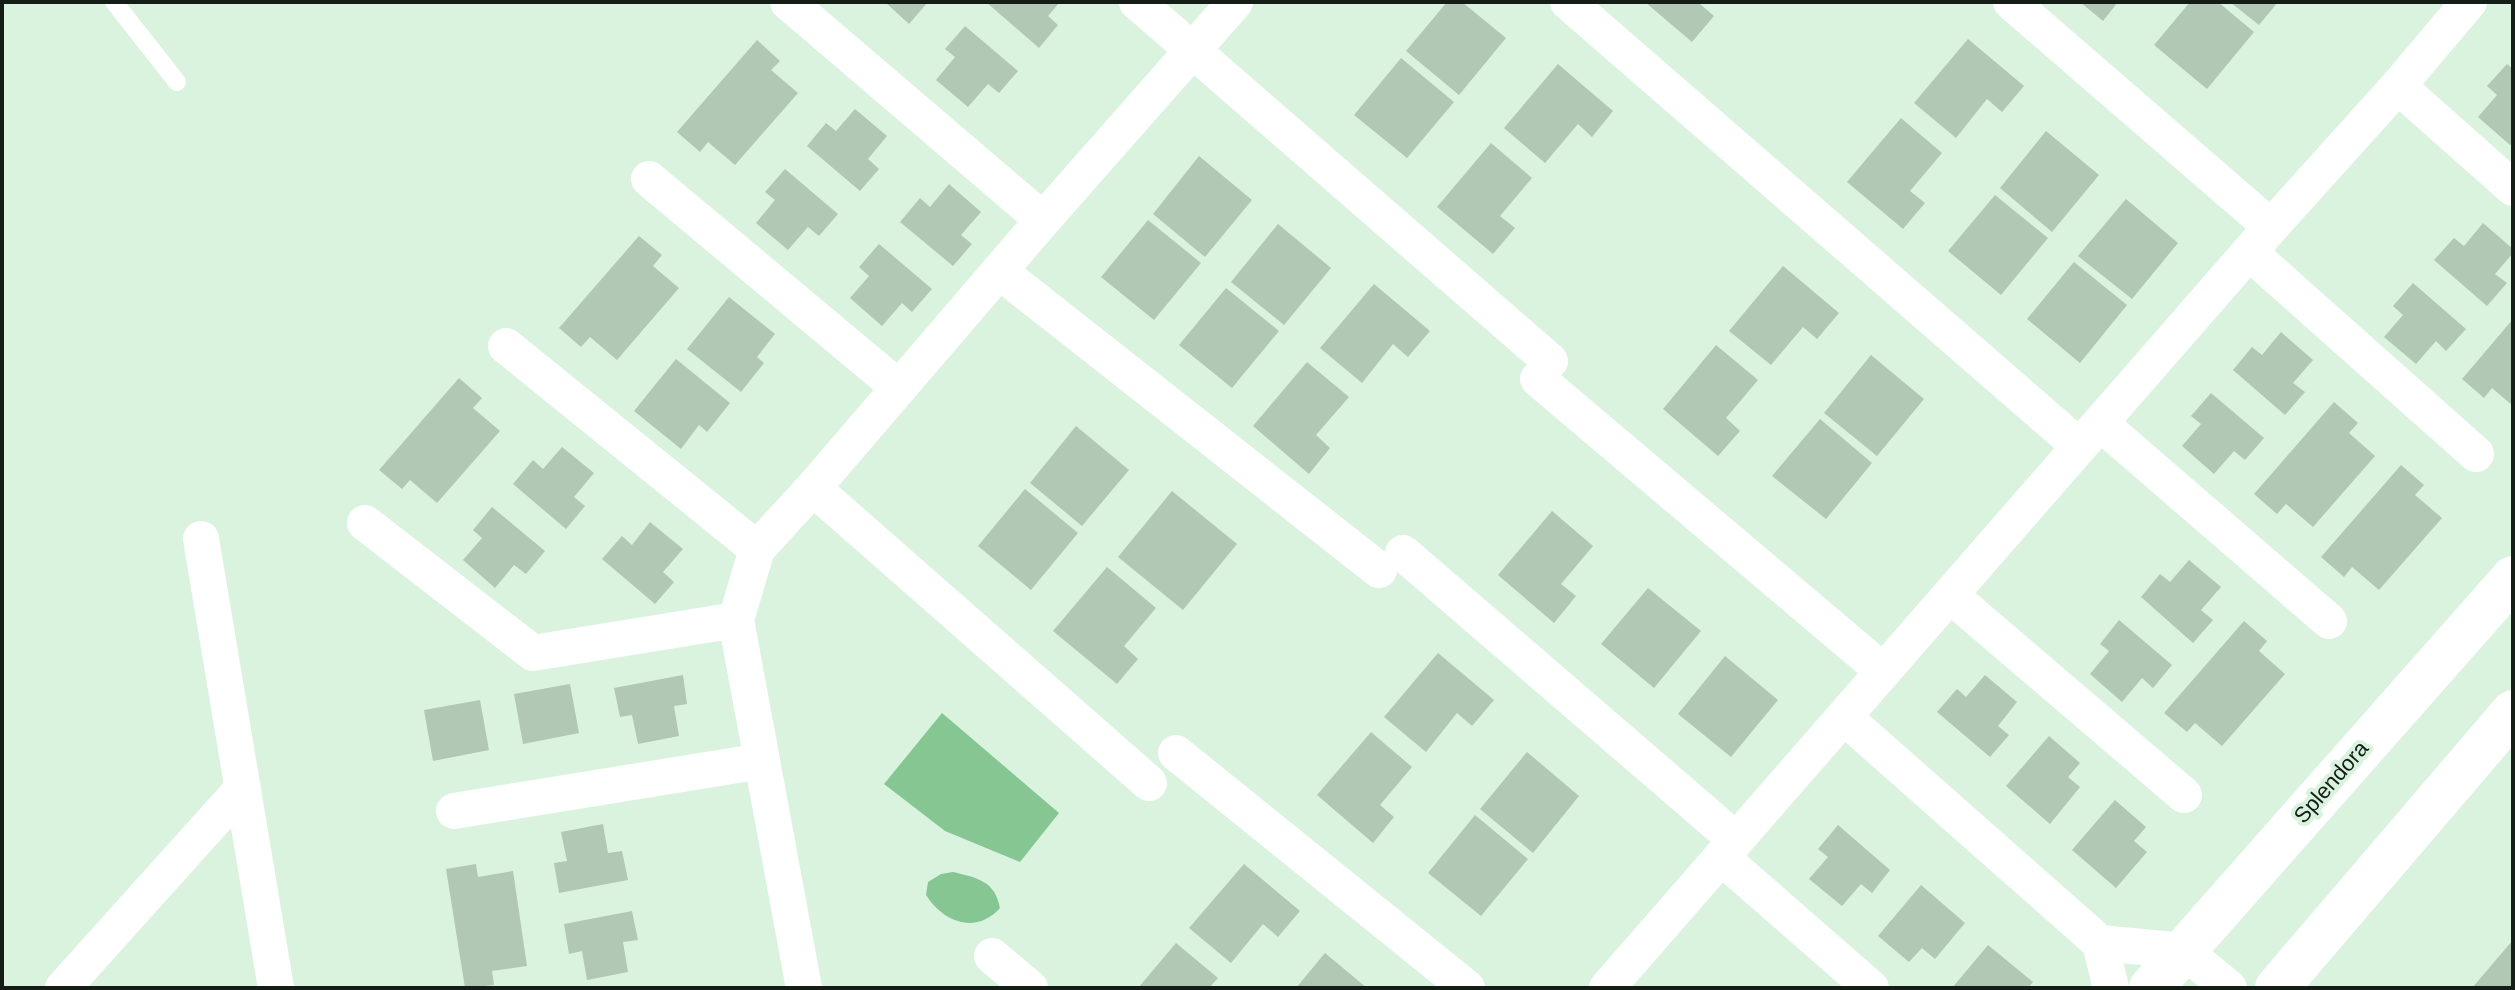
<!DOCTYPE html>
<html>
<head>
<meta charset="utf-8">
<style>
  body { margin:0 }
  #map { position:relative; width:2515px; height:990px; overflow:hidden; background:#daf3de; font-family:Arial,sans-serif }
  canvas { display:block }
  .frame { position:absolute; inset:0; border:4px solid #141d16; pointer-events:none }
</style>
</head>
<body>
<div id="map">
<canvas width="2515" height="990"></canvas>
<div class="frame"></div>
</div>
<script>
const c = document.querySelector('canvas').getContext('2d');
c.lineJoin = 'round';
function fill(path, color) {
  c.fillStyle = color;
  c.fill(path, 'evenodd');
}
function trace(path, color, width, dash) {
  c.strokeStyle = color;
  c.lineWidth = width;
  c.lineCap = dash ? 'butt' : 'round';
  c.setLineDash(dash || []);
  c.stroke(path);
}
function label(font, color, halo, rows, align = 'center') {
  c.font = font + ' Arial,sans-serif';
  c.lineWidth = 8;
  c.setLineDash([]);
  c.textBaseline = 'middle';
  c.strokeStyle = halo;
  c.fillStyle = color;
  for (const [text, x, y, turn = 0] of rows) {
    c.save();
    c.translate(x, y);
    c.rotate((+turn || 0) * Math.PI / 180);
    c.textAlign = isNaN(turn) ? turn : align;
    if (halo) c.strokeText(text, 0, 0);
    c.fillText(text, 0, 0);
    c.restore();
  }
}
const water = new Path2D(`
  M942,713L1059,813L1020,862L945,831L884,784Z
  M953,872C978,878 995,881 1000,908C976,935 943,922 926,895L928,882L941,874Z`);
const building = new Path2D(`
  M885,2H928L909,24Z
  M986,2H1060L1048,16L1058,25L1039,48Z
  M1447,2H1462L1506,38L1459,95L1406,51Z
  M1645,2H1700L1699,3L1714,16L1692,42Z
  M2080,2H2118L2103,21Z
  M2190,2H2218L2254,32L2207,89L2154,45Z
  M2230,2H2278L2259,25Z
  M965,26L1018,71L999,93L988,84L968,107L936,80L955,57L945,49Z
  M1968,39L2024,86L2002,112L1987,99L1956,138L1914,103Z
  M757,40L780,61L771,70L798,93L735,165L708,142L700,152L677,132Z
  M1401,58L1454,102L1407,158L1354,115Z
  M1558,64L1613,111L1592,137L1578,124L1545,163L1504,128Z
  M2507,64L2513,69V142L2510,145L2478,117L2497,95L2487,86Z
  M855,109L887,136L868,159L879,169L860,191L807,146L826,123L836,131Z
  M1901,118L1942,153L1910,191L1925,203L1903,229L1847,182Z
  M2046,131L2099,175L2052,232L2000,188Z
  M1491,143L1532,178L1500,216L1515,228L1493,254L1437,207Z
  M1199,156L1252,200L1205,257L1153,214Z
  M785,169L838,214L819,236L808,227L788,250L756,223L775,200L765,192Z
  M949,184L981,212L961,235L972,244L953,266L900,222L920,198L930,207Z
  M1995,195L2048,238L2001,295L1948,251Z
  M2126,199L2178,243L2132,299L2078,256Z
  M1148,220L1201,263L1154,320L1101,277Z
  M2483,223L2513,249V253L2495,274L2507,283L2487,306L2434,260L2454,238L2464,246Z
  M1278,224L1331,268L1284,325L1231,282Z
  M639,236L662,255L653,266L679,288L617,360L590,337L581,347L559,328Z
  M879,244L932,289L912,312L902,303L882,326L850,298L869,276L859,267Z
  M2074,262L2127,305L2080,363L2027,319Z
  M1783,266L1839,313L1817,339L1803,327L1771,365L1729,331Z
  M2413,283L2466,329L2446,351L2436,341L2416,364L2384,337L2403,315L2393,306Z
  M1374,284L1430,331L1408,357L1393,344L1362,383L1320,348Z
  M1226,288L1279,331L1232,388L1179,345Z
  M729,297L775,334L757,357L764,363L741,392L687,349Z
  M2513,319V406L2492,388L2484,398L2462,379Z
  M2281,332L2313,360L2293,383L2305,392L2285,415L2233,370L2252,347L2262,355Z
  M1716,345L1758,380L1726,418L1740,431L1718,456L1663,409Z
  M1871,355L1924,399L1877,456L1824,413Z
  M676,359L730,403L707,432L699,425L681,449L634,411Z
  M1307,362L1349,397L1316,435L1330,448L1309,474L1253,426Z
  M459,378L482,398L473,408L500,431L437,503L410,480L402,489L379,470Z
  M2211,393L2264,438L2245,460L2234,451L2214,474L2182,446L2201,424L2191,416Z
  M2334,402L2358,423L2349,433L2375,456L2313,527L2286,504L2277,514L2254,494Z
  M1820,419L1872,463L1826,519L1772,476Z
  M1076,426L1129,470L1082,526L1030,483Z
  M562,447L594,473L574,497L585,506L566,529L513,484L533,460L543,469Z
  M2401,465L2424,485L2415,495L2442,518L2379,590L2352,567L2344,577L2321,557Z
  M1025,489L1078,533L1031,590L978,546Z
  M1172,491L1237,544L1183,610L1118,557Z
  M492,507L545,551L526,574L514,565L495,588L463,560L482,538L473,530Z
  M1552,511L1593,546L1561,584L1576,596L1554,623L1498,575Z
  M650,522L683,549L663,572L674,582L655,604L602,559L622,536L632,545Z
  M2189,560L2221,587L2201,610L2213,620L2193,643L2141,597L2160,574L2170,582Z
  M1107,567L1156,608L1124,646L1138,659L1117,684L1053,631Z
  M1648,588L1701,631L1654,688L1601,644Z
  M2119,620L2172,665L2153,688L2142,678L2122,702L2090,674L2109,651L2100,644Z
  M2244,621L2267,641L2259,651L2285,674L2222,746L2195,723L2187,732L2164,713Z
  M1438,653L1494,700L1472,726L1457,713L1426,752L1384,717Z
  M1725,656L1778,700L1731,757L1678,714Z
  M683,675L687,704L674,706L679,736L638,744L632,715L620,717L614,688Z
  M1985,675L2017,702L1998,726L2009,735L1990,757L1937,712L1957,689L1966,697Z
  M570,684L579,733L523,744L514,694Z
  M480,700L489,750L433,761L424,710Z
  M1371,732L1412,767L1380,805L1394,817L1373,843L1317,795Z
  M2049,736L2080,763L2068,777L2080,787L2050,824L2006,786Z
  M1527,752L1579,796L1533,853L1480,809Z
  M2115,800L2146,827L2134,841L2147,852L2116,888L2072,850Z
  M1475,815L1528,859L1481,916L1428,873Z
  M603,824L608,853L622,851L628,880L559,893L554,863L567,861L561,832Z
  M1838,825L1890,870L1872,893L1861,884L1842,906L1809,879L1828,857L1818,849Z
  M476,864L478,877L513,871L527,966L492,971L494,985L465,988L446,869Z
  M1244,864L1300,911L1278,937L1263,924L1231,963L1189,928Z
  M1921,885L1965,923L1935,959L1922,948L1909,962L1878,936Z
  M632,911L638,940L623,942L628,972L587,980L582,951L569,954L564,924Z
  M2513,940V988H2472L2495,961Z
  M1176,943L1218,978L1209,988H1138Z
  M1988,945L2033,982L2028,988H1952Z
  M1325,953L1367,988H1296Z`);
const lane = new Path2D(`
  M114,2L177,82`);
const street = new Path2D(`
  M788,2L1043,220
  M1137,2L1550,361
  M1568,2L2079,446
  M2011,2L2271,227
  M2398,86L2513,188
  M649,179L898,387
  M2250,253L2476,454
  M999,271L1379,570
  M506,346L757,549
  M1538,379L1883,671
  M2100,423L2329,621
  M813,488L1149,783
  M365,523L533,653L736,620
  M201,539L276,988
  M1403,553L1736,840
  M1950,595L2184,795
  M1844,717L2100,943L2111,988
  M1176,753L1467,988
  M454,811L762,761
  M1721,857L1871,988
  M2100,943L2184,951L2229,988
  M992,956L1030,988
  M63,988L243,788
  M804,988L736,620L757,549L813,488L1043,220L1235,2
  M1607,988L2271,227L2398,86L2469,2`);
const secondary = new Path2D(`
  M2151,988L2513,578
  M2277,988L2513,712`);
const streetNames = [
  ["Splendora",2332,783,-49]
];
fill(water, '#85c693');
fill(building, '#b0c8b4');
trace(lane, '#fff', 18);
trace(street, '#fff', 36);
trace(secondary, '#fff', 44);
label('22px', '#141d16', '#daf3de', streetNames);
</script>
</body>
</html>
